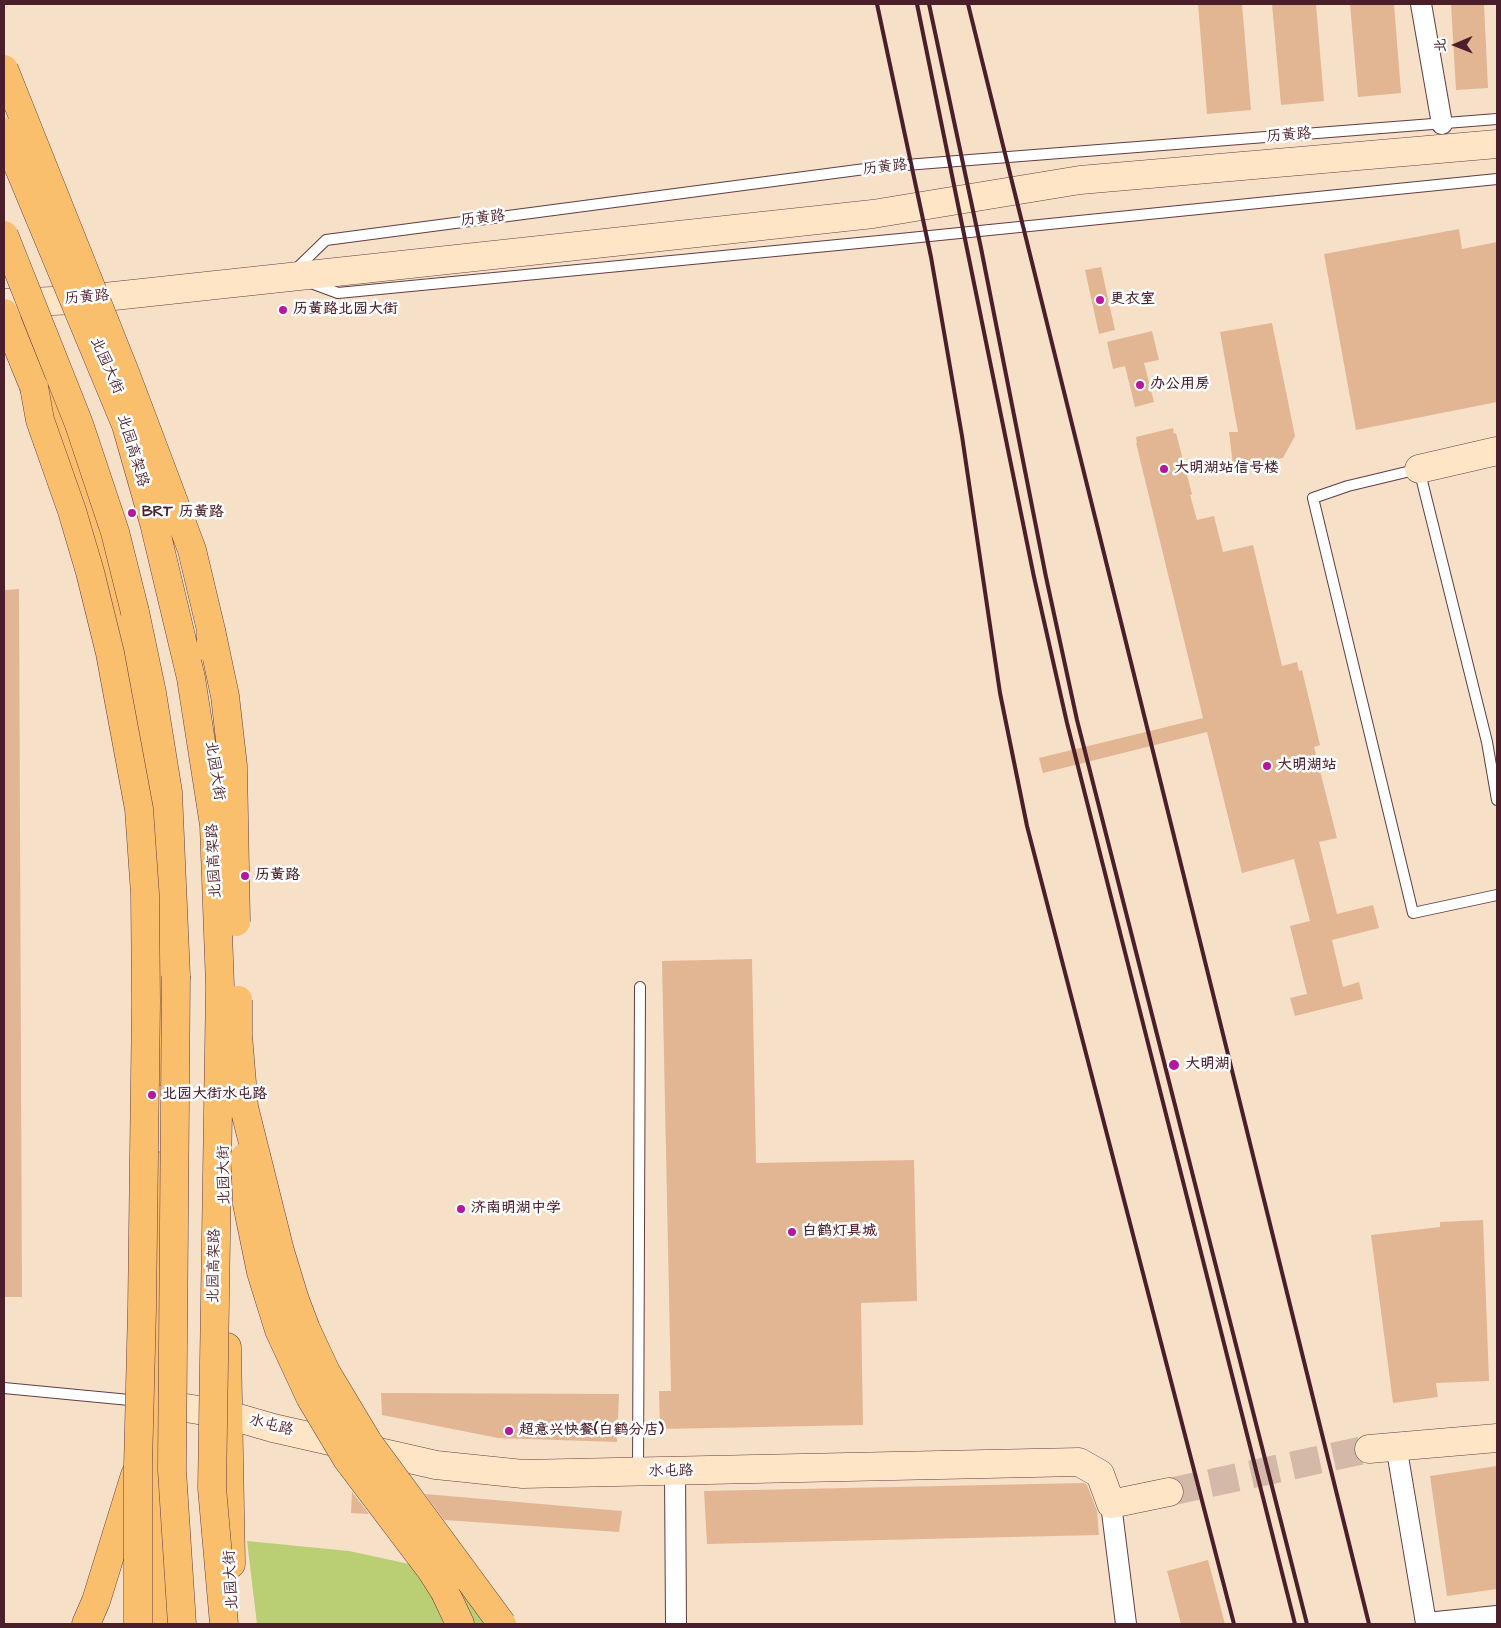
<!DOCTYPE html>
<html>
<head>
<meta charset="utf-8">
<style>
  body { margin:0 }
  #map { position:relative; width:1501px; height:1628px; overflow:hidden; background:#f6e0c8; font-family:"Architects Daughter","LXGW WenKai TC",sans-serif }
  canvas { display:block }
  .frame { position:absolute; inset:0; border:5px solid #4a1f2b; pointer-events:none }
  .north { position:absolute; left:1431px; top:20px; width:50px; height:50px; -webkit-text-stroke:4px #fff; paint-order:stroke; rotate:269deg; font-size:14px; font-weight:700; line-height:20px; text-align:center; color:#4a1f2b }
  .north::after { content:''; display:block; margin:auto; width:18px; height:22px; background:#4a1f2b; clip-path:polygon(50% 0,100% 100%,50% 72%,0 100%) }
</style>
</head>
<body>
<div id="map">
<canvas width="1501" height="1628"></canvas>
<div class="frame"></div>
<div class="north">北</div>
</div>
<script>
const c = document.querySelector('canvas').getContext('2d');
c.lineJoin = 'round';
function fill(path, color) {
  c.fillStyle = color;
  c.fill(path, 'evenodd');
}
function trace(path, color, width, dash) {
  c.strokeStyle = color;
  c.lineWidth = width;
  c.lineCap = dash ? 'butt' : 'round';
  c.setLineDash(dash || []);
  c.stroke(path);
}
function label(font, color, halo, rows, align = 'center') {
  c.font = font + ' "Architects Daughter","LXGW WenKai TC",sans-serif';
  c.lineWidth = 5;
  c.setLineDash([]);
  c.textBaseline = 'middle';
  c.strokeStyle = halo;
  c.fillStyle = color;
  for (const [text, x, y, turn = 0] of rows) {
    c.save();
    c.translate(x, y);
    c.rotate((+turn || 0) * Math.PI / 180);
    c.textAlign = isNaN(turn) ? turn : align;
    if (halo) c.strokeText(text, 0, 0);
    c.fillText(text, 0, 0);
    c.restore();
  }
}
const green = new Path2D(`
  M247,1541L349,1551L451,1573L487,1624H257Z`);
const building = new Path2D(`
  M1198,4H1242L1251,110L1207,114Z
  M1272,4H1316L1324,101L1281,105Z
  M1350,4H1394L1401,93L1358,97Z
  M1451,4H1484L1488,88L1456,90Z
  M1459,229L1462,249L1497,242V402L1356,430L1324,254Z
  M1101,267L1115,330L1099,334L1085,270Z
  M1272,323L1295,436L1283,458L1233,465L1229,432H1238L1220,332Z
  M1152,331L1159,360L1144,363L1154,402L1135,407L1125,366L1113,369L1107,342Z
  M1173,428L1174,434L1176,433L1192,494L1190,495L1197,520L1214,516L1223,552L1253,545L1282,666L1297,662L1299,671L1302,670L1320,745L1314,747L1337,838L1319,842L1337,914L1373,905L1379,928L1332,940L1343,987L1359,982L1363,999L1295,1016L1290,998L1307,994L1290,926L1310,921L1294,859L1242,873L1207,732L1043,773L1039,758L1203,718L1136,443H1137L1136,437Z
  M19,589L22,1297H4V590Z
  M752,959L756,1163L914,1160L917,1301L861,1303L863,1425L660,1429L659,1391H671L662,961Z
  M1483,1220L1489,1381L1436,1383L1438,1397L1393,1403L1371,1235L1440,1227V1222Z
  M381,1393L619,1394L617,1442L498,1438L382,1415Z
  M1497,1466V1589L1447,1596L1430,1476Z
  M1084,1483L1087,1485L1097,1511L1099,1535L707,1544L704,1491Z
  M352,1492L369,1514L351,1513Z
  M425,1494L622,1511L619,1532L444,1520Z
  M1208,1560L1225,1624H1181L1167,1571Z`);
const secondaryTunnel = new Path2D(`
  M1169,1492L1369,1449`);
const lane = new Path2D(`
  M295,270L326,240L880,167L1497,119
  M311,283L338,293L900,239L1497,179
  M1497,800L1487,742L1419,469L1348,486L1313,498L1413,913L1497,895
  M4,1388L140,1401
  M638,1471L640,987`);
const street = new Path2D(`
  M1421,4L1442,124
  M1396,1445L1426,1623L1497,1616
  M675,1472L676,1624
  M1111,1504L1126,1624`);
const secondary = new Path2D(`
  M4,303L77,300L873,214L1080,180L1497,144
  M1419,469L1497,451
  M156,1403L228,1415L273,1428L436,1465L523,1474L1079,1462L1100,1474L1111,1504L1169,1492
  M1369,1449L1497,1438`);
const primary = new Path2D(`
  M4,313L34,387L52,413L85,504L103,558L120,619L129,666L153,801L160,888L162,1071
  M161,1166L156,1403L157,1514L165,1624
  M227,1347L231,1564`);
const highway = new Path2D(`
  M135,612L152,693L168,792L176,976
  M445,1592L460,1624
  M86,1624L96,1601L135,1475`);
const rail = new Path2D(`
  M877,4L931,257L962,436L1000,693L1027,826L1234,1624
  M917,4L1034,577L1067,723L1295,1624
  M929,4L981,248L1046,577L1077,720L1307,1624
  M968,4L1369,1624`);
const highwayBridge = new Path2D(`
  M4,69L126,375L192,550L211,630V649
  M4,132L126,425L154,523L191,678L214,825L220,986L212,1488L224,1624
  M4,235L79,424L115,532L135,612
  M34,387L40,420L72,511L90,572L110,653L139,809L145,894L146,1002L142,1308L138,1466V1624
  M211,630L225,696L233,766L236,922
  M176,976L172,1470L182,1624
  M238,1000V1035L244,1107L280,1251L295,1300L306,1329L326,1372L368,1442L502,1624
  M245,1157L247,1204L261,1272L279,1330L310,1397L347,1459L431,1570L445,1592`);
const markers = [
  [1100,300,5,"#b5179e"],
  [283,310,5,"#b5179e"],
  [1140,385,5,"#b5179e"],
  [1164,469,5,"#b5179e"],
  [132,513,5,"#b5179e"],
  [1267,766,5,"#b5179e"],
  [245,876,5,"#b5179e"],
  [1174,1065,6,"#b5179e"],
  [152,1095,5,"#b5179e"],
  [461,1209,5,"#b5179e"],
  [792,1232,5,"#b5179e"],
  [509,1431,5,"#b5179e"]
];
const streetNames = [
  ["历黄路",1289,136,-4],
  ["历黄路",885,168,-6],
  ["历黄路",483,219,-7],
  ["历黄路",87,298,-5],
  ["北园大街",106,366,66],
  ["北园高架路",132,451,73],
  ["北园大街",214,771,81],
  ["北园高架路",215,861,-93],
  ["北园大街",225,1175,-91],
  ["北园高架路",215,1266,-89],
  ["水屯路",271,1426,15],
  ["水屯路",671,1472,-1],
  ["北园大街",232,1580,-93]
];
const poiNames = [
  ["更衣室",1110,300],
  ["历黄路北园大街",293,310],
  ["办公用房",1150,385],
  ["大明湖站信号楼",1174,469],
  ["BRT 历黄路",142,513],
  ["大明湖站",1277,766],
  ["历黄路",255,876],
  ["大明湖",1185,1065],
  ["北园大街水屯路",162,1095],
  ["济南明湖中学",471,1209],
  ["白鹤灯具城",802,1232],
  ["超意兴快餐(白鹤分店)",519,1431]
];
fill(green, '#bacf73');
fill(building, '#e2b693');
trace(secondaryTunnel, '#d4b9a9', 28, [28, 14]);
trace(lane, '#643c43', 12);
trace(street, '#643c43', 22);
trace(secondary, '#643c43', 29);
trace(primary, '#643c43', 29);
trace(highway, '#643c43', 29);
trace(lane, '#fff', 10);
trace(street, '#fff', 20);
trace(secondary, '#fde5c5', 28);
trace(primary, '#f9bf6d', 28);
trace(highway, '#f9bf6d', 28);
trace(rail, '#4a1f2b', 4);
trace(highwayBridge, '#643c43', 29, []);
trace(highwayBridge, '#f9bf6d', 28);
for (const [x, y, r, color] of markers) {
  const dot = new Path2D();
  dot.arc(x, y, r, 0, 2 * Math.PI);
  c.fillStyle = color;
  c.fill(dot);
  trace(dot, '#fff', 2);
}
label('15px', '#4a1f2b', '#fff', streetNames);
label('bold 15px', '#4a1f2b', '#fff', poiNames, 'left');
</script>
</body>
</html>
